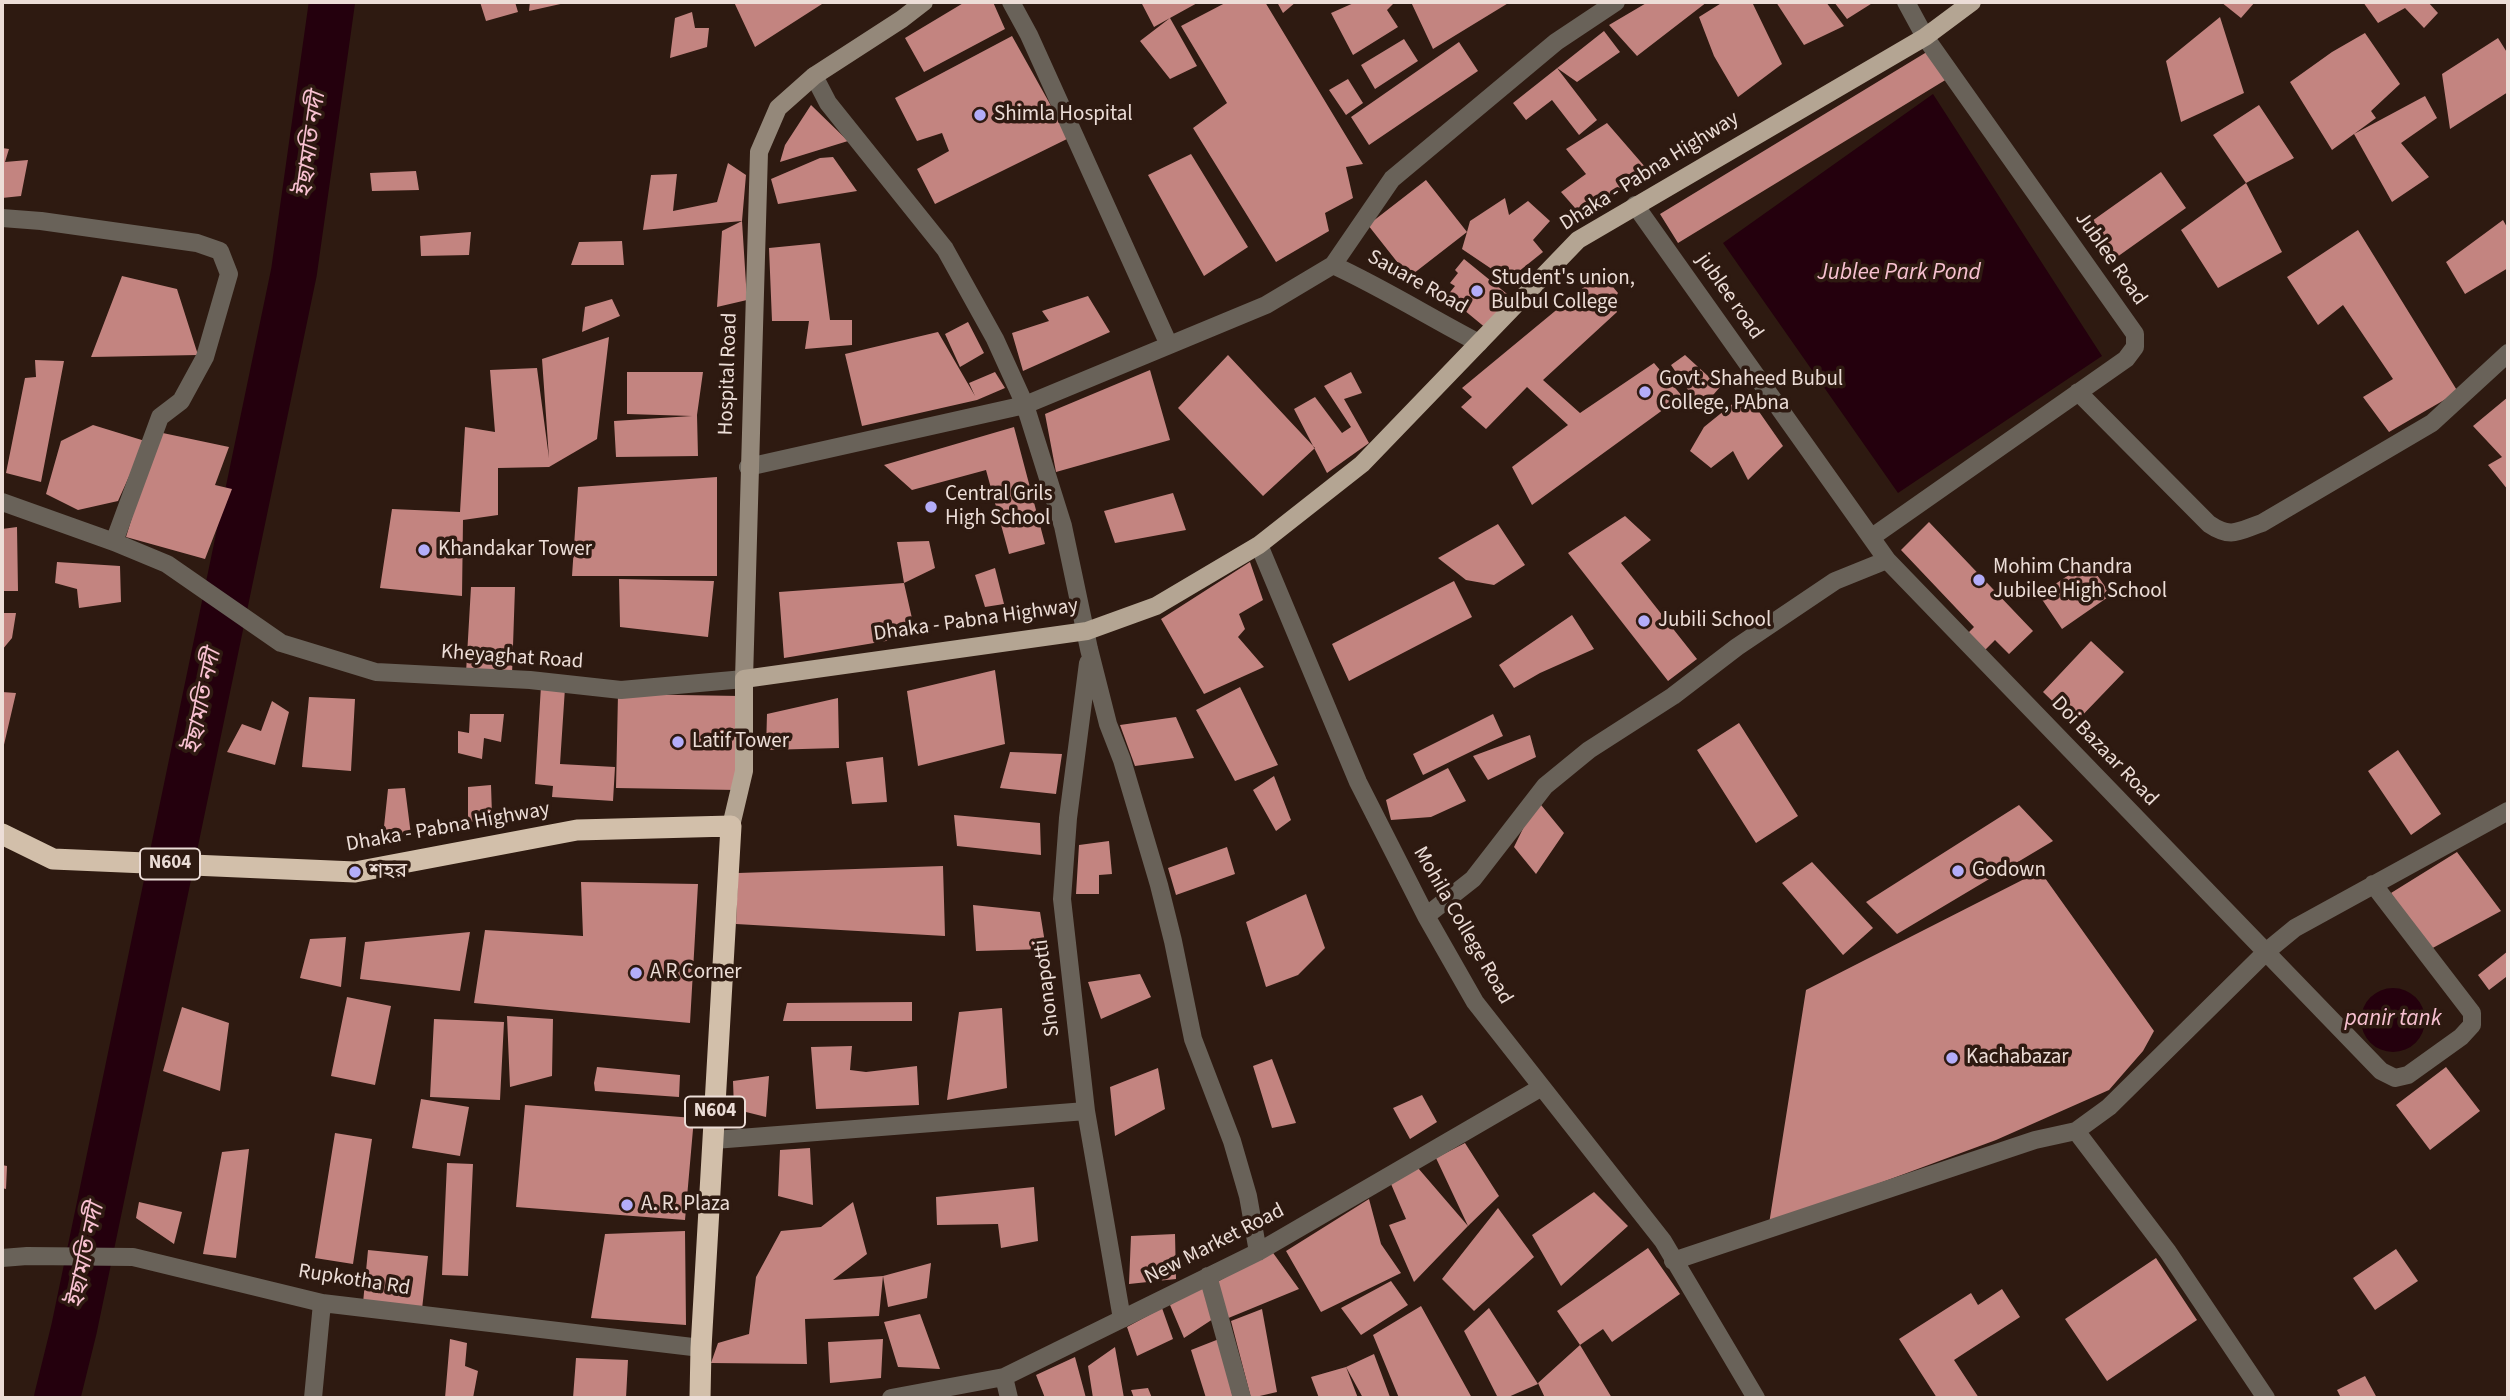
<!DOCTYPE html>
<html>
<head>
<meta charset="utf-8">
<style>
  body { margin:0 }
  #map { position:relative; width:2510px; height:1400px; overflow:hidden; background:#2e1a11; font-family:"Source Sans 3",sans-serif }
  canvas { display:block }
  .frame { position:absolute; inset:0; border:4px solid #ecddd7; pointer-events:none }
</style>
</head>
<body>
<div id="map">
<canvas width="2510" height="1400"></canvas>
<div class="frame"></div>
</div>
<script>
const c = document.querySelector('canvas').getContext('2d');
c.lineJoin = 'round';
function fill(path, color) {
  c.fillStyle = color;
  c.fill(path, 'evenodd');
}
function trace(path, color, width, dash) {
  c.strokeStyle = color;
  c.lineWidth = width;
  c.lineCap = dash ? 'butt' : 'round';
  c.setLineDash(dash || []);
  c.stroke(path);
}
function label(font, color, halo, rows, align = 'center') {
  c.font = font + ' "Source Sans 3","Noto Sans Bengali",sans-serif';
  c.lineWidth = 7;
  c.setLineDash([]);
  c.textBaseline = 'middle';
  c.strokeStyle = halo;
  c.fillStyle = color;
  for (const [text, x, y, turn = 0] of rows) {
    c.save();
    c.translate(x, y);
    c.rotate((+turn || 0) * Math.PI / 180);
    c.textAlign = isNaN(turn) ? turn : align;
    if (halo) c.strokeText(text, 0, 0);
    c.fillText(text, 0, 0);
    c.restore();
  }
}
const water = new Path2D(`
  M1933,94L2102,356L1898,493L1723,243Z
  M2361 1020a32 32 0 1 1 64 0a32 32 0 1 1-64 0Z`);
const river = new Path2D(`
  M57,1398L74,1329L294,272L332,2`);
const building = new Path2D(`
  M480,2H515L518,12L486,21Z
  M530,2H565V3L529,11Z
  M734,2H821L822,4L755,47Z
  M965,2H993L1005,29L924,72L905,38Z
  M1141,2H1199L1170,18L1197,66L1170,79L1140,41L1170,18L1154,27Z
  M1227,2H1265L1363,164L1346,167L1353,198L1325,213L1329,231L1276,262L1193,128L1227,103L1181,26Z
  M1277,2H1296L1283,13Z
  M1356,2H1395L1387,10L1398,27L1353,55L1331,13Z
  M1411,2H1510L1433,49Z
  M1648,2H1707L1637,56L1609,25Z
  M1723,2H1752L1782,64L1738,97L1714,56L1699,17Z
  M1776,2H1826L1844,26L1804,45Z
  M1834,2H1874L1847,19Z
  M2221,2H2255L2241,18Z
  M2363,2H2428L2438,13L2424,28L2405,8L2378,23Z
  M692,12L695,28H709L707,47L670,58L675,18Z
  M2220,17L2244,93L2181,122L2166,61Z
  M1604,31L1620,52L1577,82L1557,68L1597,120L1579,135L1552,100L1526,120L1513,103Z
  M2365,33L2400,84L2371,111L2376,118L2354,134L2425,96L2437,118L2401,143L2429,177L2392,202L2354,134L2332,150L2290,82L2332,52Z
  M1012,36L1069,138L935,204L917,169L949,151L942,133L917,141L895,98Z
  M2498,38L2508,54V92L2450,129L2442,74Z
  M1404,39L1418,61L1375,89L1361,65Z
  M1459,42L1478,71L1369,145L1351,117Z
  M1930,50L1947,79L1678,243L1660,214Z
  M1348,79L1363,103L1346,115L1329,90Z
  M811,105L848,141L780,162L785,145Z
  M2259,105L2294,158L2246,183L2213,135Z
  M1607,123L1646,168L1582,216L1561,192L1586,174L1566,149Z
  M2,148L9,149L5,162L28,160L21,196L2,198Z
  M1191,154L1248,247L1204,276L1148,175Z
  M833,157L857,191L778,204L771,179L820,158Z
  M728,163L746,175L742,221L747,300L717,307L722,231L742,221L643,230L651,175L677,174L673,211L717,202Z
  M416,171L419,190L372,191L370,173Z
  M2161,172L2186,208L2117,257L2092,221Z
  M1426,180L1467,232L1470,221L1505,198L1509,215L1528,201L1550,221L1533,240L1543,252L1508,280L1462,249L1467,232L1409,277L1368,225Z
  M2246,183L2282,252L2218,288L2181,230Z
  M2503,220L2508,229V268L2465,294L2446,262Z
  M2358,230L2458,392L2389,432L2363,397L2393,379L2343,305L2318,325L2287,277Z
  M471,232L469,255L421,256L420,236Z
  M622,241L624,265H571L579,242Z
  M820,243L830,320H852V345L805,349L809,321H772L769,248Z
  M1464,259L1512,298L1487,329L1447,296L1455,286L1450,283L1458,273L1455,270Z
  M1603,275L1618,293L1612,303L1617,312L1543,380L1580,413L1654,363L1682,396L1532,505L1512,467L1568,425L1527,387L1486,429L1461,407L1472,397L1462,388L1589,283L1594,286Z
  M122,276L177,289L198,355L91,357Z
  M1088,296L1110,332L1023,371L1012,333L1049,321L1042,311Z
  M612,299L620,316L582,332L585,307Z
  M968,322L984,353L960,367L945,334Z
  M938,332L975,396L969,383L995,372L1005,388L977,400L862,426L845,354Z
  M609,337L597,439L549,467L498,468V515L463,520L462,596L380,588L392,509L460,512L465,427L495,432L490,370L537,368L549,458L542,359Z
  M1228,355L1315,448L1263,496L1178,408Z
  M1685,355L1720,387L1701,409L1671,365Z
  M35,360L64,361L41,482L6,473L25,378L36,377Z
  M1150,370L1170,440L1056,472L1045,414Z
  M627,372H703L697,415L698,456L616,457L614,421L692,416L627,414Z
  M1351,372L1362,393L1344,399L1369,443L1327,473L1294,409L1315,397L1342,433L1351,427L1324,386Z
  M1746,393L1783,446L1748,480L1733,451L1711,468L1690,451L1704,427Z
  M2508,397V490L2488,465L2502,457L2473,426Z
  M93,425L145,441L118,501L78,510L46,494L61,441Z
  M1014,427L1045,544L1009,554L986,470L912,490L884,465Z
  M158,432L229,447L215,485L232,489L205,559L126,537Z
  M717,477V576H572L578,487Z
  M1173,493L1186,530L1115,543L1104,511Z
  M1625,516L1651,540L1621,563L1697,659L1668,681L1568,553Z
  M1929,522L2033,631L2009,654L1995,640L1984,651L1968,633L1974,627L1901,550Z
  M1498,524L1525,565L1494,585L1466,580L1438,558Z
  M17,527L18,591H2V529Z
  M929,541L935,568L904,583L897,542Z
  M57,562L120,566L121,602L79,608L77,589L55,583Z
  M1250,562L1263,600L1239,614L1245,629L1238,637L1264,667L1204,694L1161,619Z
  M2088,562L2111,595L2062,629L2039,595Z
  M995,568L1004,604L985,607L975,575Z
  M619,579L714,581L708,637L620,627Z
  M1454,581L1472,617L1349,681L1332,644Z
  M904,583L916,636L784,658L779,592Z
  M471,587H515L512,675L466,673Z
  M2,613H16L12,638L2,650Z
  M1572,615L1594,649L1540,673L1514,688L1499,665Z
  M2091,641L2124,672L2075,723L2043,692Z
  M995,670L1005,744L918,766L907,691Z
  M541,686L565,688L560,764L615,767L613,801L552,797L553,786L535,784Z
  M1240,687L1278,765L1235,781L1196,710Z
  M2,692L16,693L3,749H2Z
  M618,694L740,696L737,790L616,788Z
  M309,697L355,699L351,771L302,767Z
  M838,698L839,748L766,750L767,714Z
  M272,701L289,712L275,765L227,752L242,724L261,731Z
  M470,714H504L501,742L484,738L482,759L458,753V731L469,733Z
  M1493,714L1503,736L1423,775L1413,754Z
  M1176,717L1194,758L1135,766L1120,725Z
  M1739,723L1798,816L1756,843L1697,750Z
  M1530,735L1536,757L1488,780L1473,756Z
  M2398,750L2441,814L2411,835L2368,771Z
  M1010,752L1062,754L1056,794L1000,788Z
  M883,757L887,802L852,804L846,762Z
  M1448,768L1466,801L1431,817L1391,820L1386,800Z
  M1274,776L1291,820L1276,831L1253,790Z
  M491,785L492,815L468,823V787Z
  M405,788L411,835L383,836L388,789Z
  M1537,800L1564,833L1536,874L1514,847Z
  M2019,805L2053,841L1897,934L1866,902Z
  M954,815L1040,823L1041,855L957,846Z
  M1109,841L1112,874L1099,875V894H1076L1079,845Z
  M1227,847L1235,874L1176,895L1168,868Z
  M2457,852L2501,911L2429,950L2391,893Z
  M1812,862L1873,928L1843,955L1782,883Z
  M943,866L945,936L736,924L738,873Z
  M2040,871L2154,1031L2143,1051L2109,1090L1996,1140L1769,1224L1806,990Z
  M581,882L698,884L690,1023L474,1003L485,930L583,936Z
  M1306,894L1325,948L1298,975L1266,987L1246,922Z
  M973,905L1040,912L1046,949L976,951Z
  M470,932L460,991L360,979L365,942Z
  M346,937L341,987L300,978L310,939Z
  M2508,951V979L2506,977L2489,990L2478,975Z
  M1140,974L1151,997L1101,1019L1088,982Z
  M347,997L391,1006L375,1085L331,1076Z
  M912,1002V1021H783L787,1003Z
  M182,1007L229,1023L220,1091L163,1071Z
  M1002,1008L1007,1088L947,1100L959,1012Z
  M507,1016L553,1019L552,1076L510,1087Z
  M434,1019L504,1022L500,1100L430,1097Z
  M852,1046L850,1070L866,1072L917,1066L919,1105L816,1109L811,1047Z
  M1272,1059L1296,1123L1272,1128L1253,1066Z
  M597,1067L680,1075L679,1097L595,1091L594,1083Z
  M2446,1067L2480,1111L2430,1150L2396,1105Z
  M1158,1068L1165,1109L1115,1136L1110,1087Z
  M769,1076L766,1117L734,1109L733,1081Z
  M1422,1095L1437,1122L1410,1139L1393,1108Z
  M421,1099L469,1107L460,1156L412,1148Z
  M525,1105L694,1118L685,1220L516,1207Z
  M335,1133L372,1139L353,1264L315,1258Z
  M1465,1143L1499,1196L1468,1226L1436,1158Z
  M810,1148L813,1205L778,1196L780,1150Z
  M249,1149L236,1258L203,1254L222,1152Z
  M447,1163L473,1164L468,1276L442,1275Z
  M2,1165L7,1166L6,1189L2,1188Z
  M1418,1168L1468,1226L1414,1282L1389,1225L1406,1219L1391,1184Z
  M1034,1187L1038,1241L1001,1248L998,1224L937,1225L936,1197Z
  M1594,1192L1628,1226L1561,1286L1532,1235Z
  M1369,1199L1381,1244L1401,1273L1321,1312L1286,1251Z
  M139,1202L182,1212L174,1244L136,1218Z
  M853,1202L867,1254L833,1280L883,1276L931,1263L927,1298L888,1307L883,1276L879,1316L805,1319L807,1364L711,1363L718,1343L749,1334L756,1277L781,1231L821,1227Z
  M1498,1208L1534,1257L1474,1311L1442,1279Z
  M685,1231L686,1325L591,1318L605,1234Z
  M1175,1234L1176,1279L1129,1284L1131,1236Z
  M1648,1248L1680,1294L1612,1342L1603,1329L1580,1345L1612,1398H1545L1538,1383L1580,1345L1557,1311Z
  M2396,1249L2418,1281L2375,1310L2353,1278Z
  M368,1250L428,1256L422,1309L363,1303Z
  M1271,1250L1299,1289L1226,1319L1214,1284Z
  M2156,1258L2197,1320L2107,1381L2065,1319Z
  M1391,1281L1408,1305L1361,1335L1341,1308Z
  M1203,1285L1213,1319L1184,1338L1170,1305Z
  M2002,1289L2020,1317L1954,1360L1979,1398H1937L1899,1339L1971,1293L1978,1305Z
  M1421,1306L1472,1398H1399L1373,1335Z
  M1162,1308L1173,1339L1137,1356L1127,1327Z
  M1489,1308L1538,1384L1506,1398H1498L1464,1331Z
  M1262,1309L1277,1392L1251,1398L1231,1321Z
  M920,1314L940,1369L898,1367L884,1322Z
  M450,1339L467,1343L465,1366L478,1371L473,1398H445Z
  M883,1339L881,1378L830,1383L828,1342Z
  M1219,1339L1233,1398H1206L1191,1350Z
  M1115,1347L1124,1398H1093L1088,1366Z
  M1374,1354L1390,1397L1363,1398L1346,1367L1358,1398H1319L1311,1377L1346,1367Z
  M1075,1357L1086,1398H1045L1036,1375Z
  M576,1358L628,1360L626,1398H573Z
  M2365,1376L2377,1398H2341L2337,1390Z
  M1148,1388L1152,1398H1134L1131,1390Z`);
const street = new Path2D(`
  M1011,2L1029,35L1169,345
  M814,76L828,103L945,249L995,339L1025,405L1063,526L1089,649L1108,724L1122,760L1159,885L1173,941L1193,1039L1232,1141L1248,1196L1258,1252
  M1635,205L1887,560L2381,1071L2395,1078L2408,1075L2461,1037L2472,1025V1013L2373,884
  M2,218L41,221L197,243L220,251L229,274L205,357L181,401L160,417L114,542
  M1333,265C1383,288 1429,317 1479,343
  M2078,392L2209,524C2231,539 2239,531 2262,523L2432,423L2508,353
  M748,467L1025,405L1266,305L1333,265L1392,179L1556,42L1616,2
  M2,502L114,542L167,564L281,643L376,672L530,680L621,690L744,679
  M1872,537L2126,359L2135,347V334L1925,37L1906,2
  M1259,545L1358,782L1426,916L1475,1002L1663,1241L1756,1398
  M1088,663L1068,818L1062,899L1086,1111L1122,1319
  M1426,916L1473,879L1545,786L1589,750L1673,696L1737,647L1835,581L1887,560
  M2076,1131L2168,1252L2266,1398
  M714,1140L1086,1111
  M2,1258L27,1256L133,1257L322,1303L701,1348
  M1673,1261L2035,1140L2076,1131L2109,1107L2267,951L2295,928L2508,811
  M1208,1276L1242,1398
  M1004,1377L1009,1398
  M313,1398L322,1303
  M891,1398L1004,1377L1258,1252L1542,1087`);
const secondary = new Path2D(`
  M744,679L759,152L778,108L814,76L902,19L924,2`);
const primary = new Path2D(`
  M731,826L744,771V679L1087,631L1156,606L1259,545L1362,464L1578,240L1925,37L1972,2`);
const highway = new Path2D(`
  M2,834L53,859L355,872L577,830L731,826L701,1348L700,1398`);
const markers = [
  [980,115,7,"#b3adf9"],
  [1477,291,7,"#b3adf9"],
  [1645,392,7,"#b3adf9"],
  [931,507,7,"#b3adf9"],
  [424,550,7,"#b3adf9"],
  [1979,580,7,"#b3adf9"],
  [1644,621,7,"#b3adf9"],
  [678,742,7,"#b3adf9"],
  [1958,871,7,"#b3adf9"],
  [355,872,7,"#b3adf9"],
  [636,973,7,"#b3adf9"],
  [1952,1058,7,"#b3adf9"],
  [627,1205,7,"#b3adf9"]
];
const shields = [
  [170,864,60],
  [715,1112,60]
];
const shieldNames = [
  ["N604",170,864],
  ["N604",715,1112]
];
const poiNames = [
  ["Shimla Hospital",994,115],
  ["Student's union,",1491,279],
  ["Bulbul College",1491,303],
  ["Govt. Shaheed Bubul",1659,380],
  ["College, PAbna",1659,404],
  ["Central Grils",945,495],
  ["High School",945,519],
  ["Khandakar Tower",438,550],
  ["Mohim Chandra",1993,568],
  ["Jubilee High School",1993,592],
  ["Jubili School",1658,621],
  ["Latif Tower",692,742],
  ["Godown",1972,871],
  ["শহর",369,872],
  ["A R Corner",650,973],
  ["Kachabazar",1966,1058],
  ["A. R. Plaza",641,1205]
];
const streetNames = [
  ["Dhaka - Pabna Highway",1650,172,-32],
  ["Jublee Road",2110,259,55],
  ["Sauare Road",1417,283,29],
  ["jublee road",1729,297,55],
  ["Hospital Road",729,374,-88],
  ["Dhaka - Pabna Highway",976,621,-8],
  ["Kheyaghat Road",512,658,4],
  ["Doi Bazaar Road",2104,752,46],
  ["Dhaka - Pabna Highway",448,828,-10],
  ["Mohila College Road",1462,926,60],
  ["Shonapotti",1048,988,-97],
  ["New Market Road",1215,1245,-27],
  ["Rupkotha Rd",354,1281,9]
];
const waterNames = [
  ["ইছামতি নদী",312,145,-82],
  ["Jublee Park Pond",1899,274],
  ["ইছামতি নদী",204,702,-78],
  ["panir tank",2393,1020],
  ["ইছামতি নদী",87,1256,-78]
];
fill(water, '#24000d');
trace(river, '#24000d', 46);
fill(building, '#c38480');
trace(street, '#696259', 18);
trace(secondary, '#94887a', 18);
trace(primary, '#b4a593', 18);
trace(highway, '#d2bfaa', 21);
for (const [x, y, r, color] of markers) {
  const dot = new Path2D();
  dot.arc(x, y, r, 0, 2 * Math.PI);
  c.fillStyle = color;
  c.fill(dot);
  trace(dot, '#2e1a11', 2.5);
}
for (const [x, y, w] of shields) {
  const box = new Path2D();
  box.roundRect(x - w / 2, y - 15.5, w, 31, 5);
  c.fillStyle = '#2e1a11';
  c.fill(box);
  trace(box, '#ecddd7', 2);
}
label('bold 19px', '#ecddd7', null, shieldNames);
label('21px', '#ecddd7', '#2e1a11', poiNames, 'left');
label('21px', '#ecddd7', '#2e1a11', streetNames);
label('italic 23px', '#f8c1d1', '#2e1a11', waterNames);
</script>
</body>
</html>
